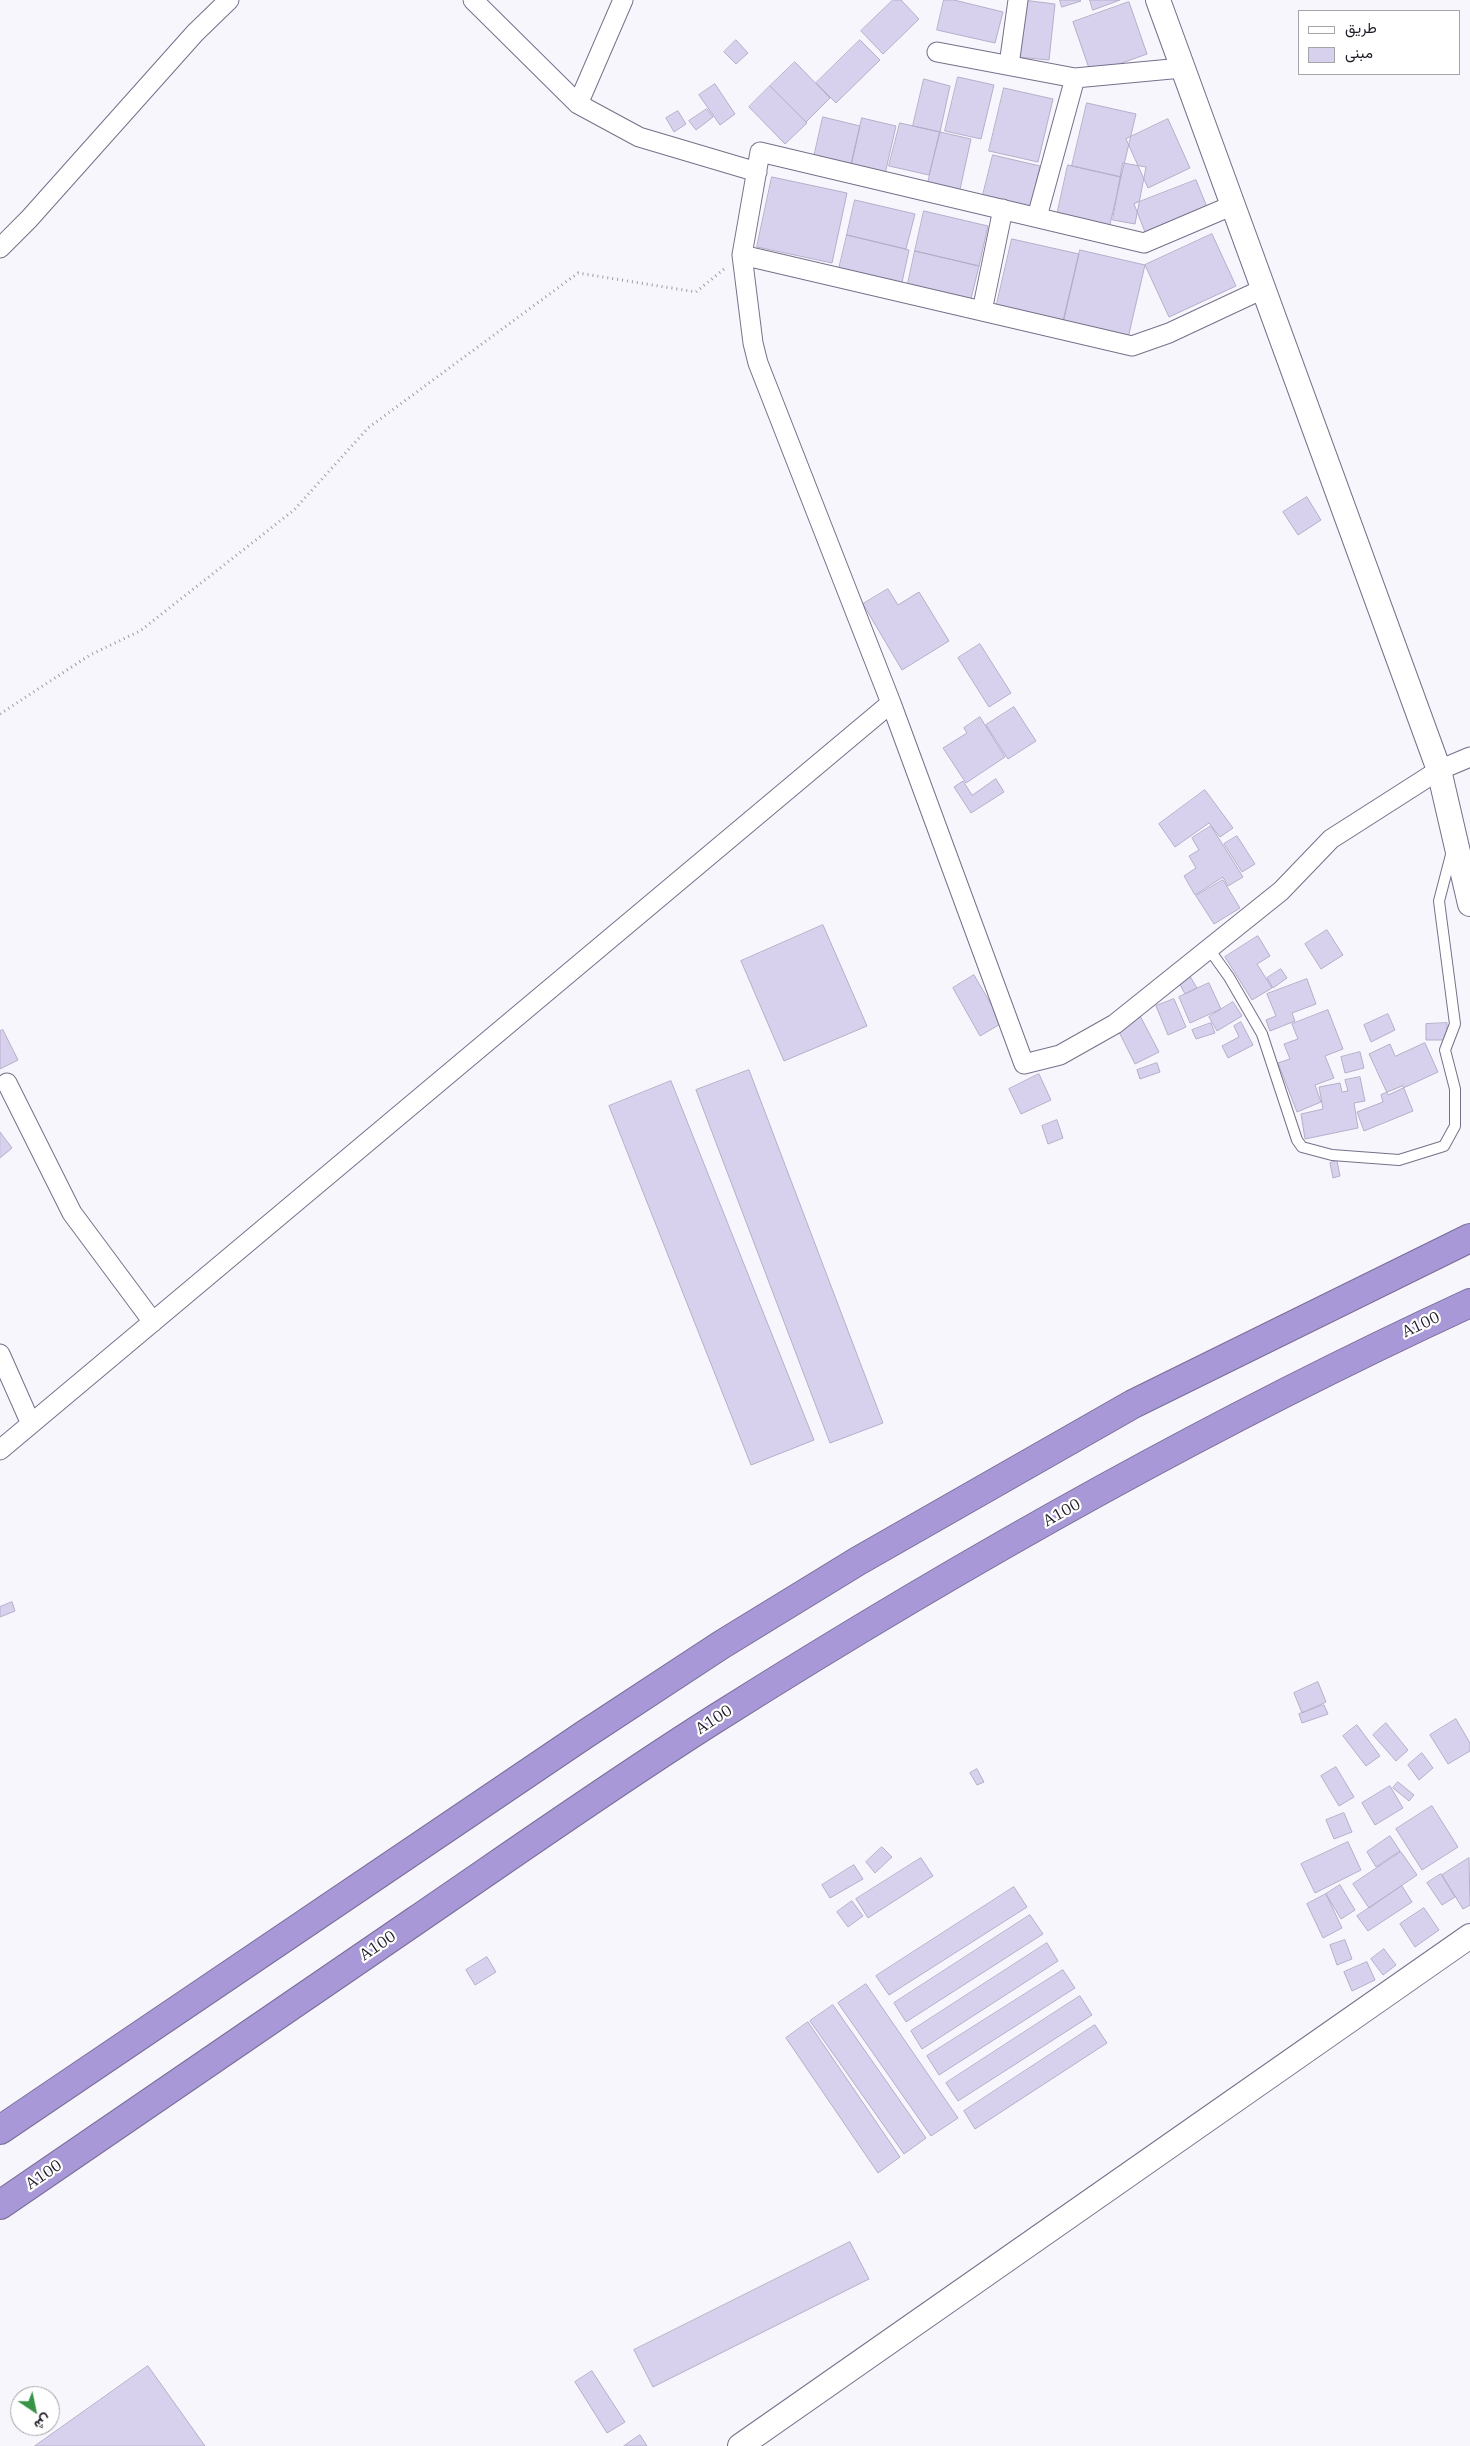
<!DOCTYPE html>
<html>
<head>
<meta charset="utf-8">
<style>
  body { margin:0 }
  #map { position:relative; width:1470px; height:2446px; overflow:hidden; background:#f7f6fc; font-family:"IBM Plex Serif",Vazirmatn,serif }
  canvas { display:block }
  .legend { position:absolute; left:1298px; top:10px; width:162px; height:65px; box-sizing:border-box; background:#fff; border:1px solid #a5a4a9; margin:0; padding:6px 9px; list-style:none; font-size:15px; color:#1f1c27 }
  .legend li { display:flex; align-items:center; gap:10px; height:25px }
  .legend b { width:25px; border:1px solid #a5a4a9 }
  .north { position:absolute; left:10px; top:2386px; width:50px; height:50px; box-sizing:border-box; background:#fff; border:1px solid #a5a4a9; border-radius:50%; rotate:146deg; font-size:14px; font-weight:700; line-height:20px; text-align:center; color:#1f1c27 }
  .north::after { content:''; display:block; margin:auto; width:18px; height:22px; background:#379345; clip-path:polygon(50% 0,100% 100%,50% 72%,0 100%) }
</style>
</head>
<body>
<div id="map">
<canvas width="1470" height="2446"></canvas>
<ul class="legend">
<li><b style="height:6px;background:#fff"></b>طريق</li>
<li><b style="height:14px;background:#d8d1ed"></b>مبنى</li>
</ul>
<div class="north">ش</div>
</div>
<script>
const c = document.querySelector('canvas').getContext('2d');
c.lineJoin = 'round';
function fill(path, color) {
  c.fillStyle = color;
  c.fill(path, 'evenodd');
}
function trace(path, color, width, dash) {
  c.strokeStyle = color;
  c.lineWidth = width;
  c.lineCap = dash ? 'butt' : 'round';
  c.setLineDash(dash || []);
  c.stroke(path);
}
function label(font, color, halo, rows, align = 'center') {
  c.font = font + ' "IBM Plex Serif",serif';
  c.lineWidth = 4.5;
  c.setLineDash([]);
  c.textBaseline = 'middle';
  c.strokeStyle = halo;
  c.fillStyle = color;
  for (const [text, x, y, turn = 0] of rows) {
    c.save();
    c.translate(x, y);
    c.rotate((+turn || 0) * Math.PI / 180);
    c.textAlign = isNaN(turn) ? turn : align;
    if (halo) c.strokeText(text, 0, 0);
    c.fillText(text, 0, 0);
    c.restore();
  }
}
const building = new Path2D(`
  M893,0H901L919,19L883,54L861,31Z
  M944,0H954L1003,12L995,43L937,30Z
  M1023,0L1055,4L1049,60L1017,57Z
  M1060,0H1080L1081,1L1062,7Z
  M1090,0H1120L1093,10Z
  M1129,2L1147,54L1091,74L1073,22Z
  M736,40L748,53L736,64L724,52Z
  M860,40L880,60L836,103L816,83Z
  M795,62L830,98L806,122L770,86Z
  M958,77L994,85L981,139L945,131Z
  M924,79L950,86L940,132L913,126Z
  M715,84L735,114L720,125L699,95Z
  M770,86L807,123L785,144L749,107Z
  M1004,88L1053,99L1038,162L989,151Z
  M1087,103L1136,114L1121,177L1072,166Z
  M707,109L713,117L696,130L689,121Z
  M678,111L686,124L674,132L666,118Z
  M823,117L860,126L851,166L814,157Z
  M862,118L896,126L885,174L851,166Z
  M1168,119L1190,168L1148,188L1126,139Z
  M900,123L940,132L929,175L889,166Z
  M940,132L971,139L959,194L927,187Z
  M993,155L1040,166L1030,210L982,199Z
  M1123,163L1146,167L1135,224L1113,220Z
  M1068,165L1121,177L1108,233L1056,220Z
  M772,177L847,193L832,263L757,247Z
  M1196,180L1207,207L1145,232L1134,204Z
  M855,200L915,214L906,249L847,235Z
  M924,211L988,226L979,266L915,251Z
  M1212,234L1236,286L1169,317L1145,265Z
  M847,235L909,250L901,287L838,273Z
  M1012,239L1079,254L1063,323L996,308Z
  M1080,250L1145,265L1128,338L1063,323Z
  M915,251L979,266L969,307L906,293Z
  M1307,497L1321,520L1298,535L1283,512Z
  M888,589L898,605L919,592L949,641L902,670L863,604Z
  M980,644L1011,693L989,707L958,658Z
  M1014,707L1036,741L1008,759L986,725Z
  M980,717L1005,757L966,783L943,748L967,733L964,728Z
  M996,779L1004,792L971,813L954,787L963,781L972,795Z
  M1205,790L1233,828L1220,837L1209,823L1175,847L1159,824Z
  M1211,826L1243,877L1228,886L1223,877L1195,895L1184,876L1196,868L1189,856L1199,850L1192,838Z
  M1237,836L1255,864L1242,872L1224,844Z
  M1223,880L1240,908L1214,924L1196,896Z
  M823,925L867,1026L784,1061L741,961Z
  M1327,930L1343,955L1321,969L1305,944Z
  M1258,936L1270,956L1257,964L1272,988L1252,1000L1225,957Z
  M1281,969L1287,978L1273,988L1267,978Z
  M1188,973L1197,988L1185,994L1177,979Z
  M974,975L1002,1023L980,1036L953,988Z
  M1307,979L1316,1004L1292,1013L1295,1021L1270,1031L1266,1020L1276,1016L1267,994Z
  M1209,983L1221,1009L1190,1023L1179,997Z
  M1174,999L1186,1027L1168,1035L1156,1006Z
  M1233,1002L1242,1016L1217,1031L1209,1017Z
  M1137,1010L1159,1052L1135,1064L1114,1022Z
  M1328,1010L1343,1049L1325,1056L1334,1078L1315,1085L1321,1102L1297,1112L1278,1063L1290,1059L1284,1044L1298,1039L1292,1024Z
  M1388,1014L1395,1030L1371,1042L1364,1025Z
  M1241,1022L1253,1045L1228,1058L1222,1046L1239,1037L1234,1026Z
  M1211,1023L1215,1033L1196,1039L1192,1030Z
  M1447,1023V1040H1426V1024Z
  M3,1030L18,1060L0,1069V1031Z
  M1425,1043L1438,1072L1388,1095L1369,1054L1390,1044L1395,1056Z
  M1360,1052L1364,1068L1345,1073L1341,1057Z
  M1157,1063L1160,1072L1140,1079L1137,1070Z
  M749,1070L883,1423L830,1443L696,1090Z
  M1039,1074L1051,1100L1021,1114L1009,1089Z
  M1360,1077L1365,1101L1354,1103L1358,1128L1305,1139L1301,1114L1323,1109L1319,1087L1340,1083L1342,1092L1348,1091L1345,1080Z
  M671,1081L814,1440L751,1465L609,1106Z
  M1403,1086L1413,1111L1364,1131L1357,1112L1383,1102L1381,1095Z
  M1057,1120L1063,1138L1048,1144L1042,1126Z
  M0,1132L12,1148L0,1158Z
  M1337,1161L1340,1176L1333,1178L1330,1163Z
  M12,1602L15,1611L0,1617V1607Z
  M1318,1682L1326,1702L1302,1713L1294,1693Z
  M1324,1705L1328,1714L1302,1723L1299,1714Z
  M1456,1719L1470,1743V1751L1448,1764L1430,1735Z
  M1386,1723L1408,1750L1396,1761L1373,1735Z
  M1357,1725L1380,1756L1366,1766L1343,1736Z
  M1422,1753L1433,1768L1419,1780L1408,1765Z
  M1336,1767L1354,1797L1339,1806L1321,1776Z
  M977,1769L984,1782L977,1785L970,1773Z
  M1398,1782L1414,1795L1409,1801L1393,1788Z
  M1390,1786L1403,1808L1375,1825L1362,1803Z
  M1432,1806L1458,1847L1422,1870L1396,1829Z
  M1344,1813L1352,1832L1334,1839L1326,1820Z
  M1390,1836L1400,1851L1376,1867L1367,1852Z
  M1348,1842L1361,1870L1315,1893L1301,1864Z
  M882,1847L892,1857L875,1873L866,1862Z
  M1401,1852L1417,1875L1369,1908L1353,1884Z
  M921,1858L933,1876L868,1918L856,1899Z
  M1469,1858L1470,1905L1463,1909L1442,1875Z
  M854,1865L863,1879L830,1898L822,1885Z
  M1441,1874L1455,1897L1442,1905L1427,1883Z
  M1340,1885L1355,1910L1341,1919L1326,1894Z
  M1402,1886L1412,1902L1368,1931L1357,1916Z
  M1014,1887L1027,1907L889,1995L876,1976Z
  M1326,1894L1342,1928L1323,1938L1307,1904Z
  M852,1901L863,1916L848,1927L837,1912Z
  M1424,1908L1439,1930L1415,1947L1400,1924Z
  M1030,1915L1043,1934L906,2022L894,2003Z
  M1345,1940L1352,1959L1337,1965L1330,1945Z
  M1047,1943L1058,1961L922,2049L911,2031Z
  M1384,1949L1396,1965L1383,1975L1371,1959Z
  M487,1957L496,1972L475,1985L466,1970Z
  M1367,1962L1375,1980L1352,1991L1344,1972Z
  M1063,1970L1075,1988L939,2075L927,2056Z
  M866,1984L958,2118L931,2136L838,2003Z
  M1080,1996L1092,2015L958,2101L946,2083Z
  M833,2005L926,2138L904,2154L810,2021Z
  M808,2022L900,2157L878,2173L786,2038Z
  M1095,2025L1107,2043L975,2129L964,2111Z
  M850,2242L869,2279L653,2387L634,2350Z
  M148,2366L205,2446H35Z
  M592,2371L625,2422L607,2433L575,2382Z
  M640,2435L647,2446H624Z`);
const path = new Path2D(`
  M0,714L90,655L140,631L294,510L368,428L578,273L696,292L724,269`);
const service = new Path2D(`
  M1209,949L1229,977L1262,1034L1297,1140L1302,1147L1332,1155L1399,1160L1444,1146L1455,1126V1089L1445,1050L1455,1024L1439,901L1452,851`);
const minor = new Path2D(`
  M473,0L578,104L639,137L757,172
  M937,52L1075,78L1182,68
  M1009,65L1018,0
  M578,104L623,0
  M1231,206L1144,243L760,152L742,255L1132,346L1169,333L1263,289
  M1037,217L1075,78
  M0,248L29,219L195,33L229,0
  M742,255L753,343L758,363L891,703
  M982,311L1003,209
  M7,1083L72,1213L153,1322
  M0,1354L31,1424
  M0,1450L891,703L1024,1064L1060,1055L1115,1024L1281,891L1331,839L1439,770L1470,757`);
const tertiary = new Path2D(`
  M1158,0L1439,770L1470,904
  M740,2446L1470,1936`);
const motorway = new Path2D(`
  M0,2130L584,1735L721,1645L858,1561L1133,1404L1470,1238
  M0,2205C138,2110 277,2016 415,1921C516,1852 615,1782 718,1717C960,1564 1210,1423 1470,1303`);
const streetNames = [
  ["A100",1421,1325,-25],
  ["A100",1062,1513,-29],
  ["A100",714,1720,-33],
  ["A100",378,1946,-34],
  ["A100",44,2175,-34]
];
fill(building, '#d8d1ed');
trace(building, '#b5aeca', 1);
trace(service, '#76708a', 12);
trace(minor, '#76708a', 21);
trace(tertiary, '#76708a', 26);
trace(motorway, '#796d99', 30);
trace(path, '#9e9ca5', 3, [1, 4]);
trace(service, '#fff', 10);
trace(minor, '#fff', 19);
trace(tertiary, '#fff', 24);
trace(motorway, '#a998d7', 28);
label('16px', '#1f1c27', '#fff', streetNames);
</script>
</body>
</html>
